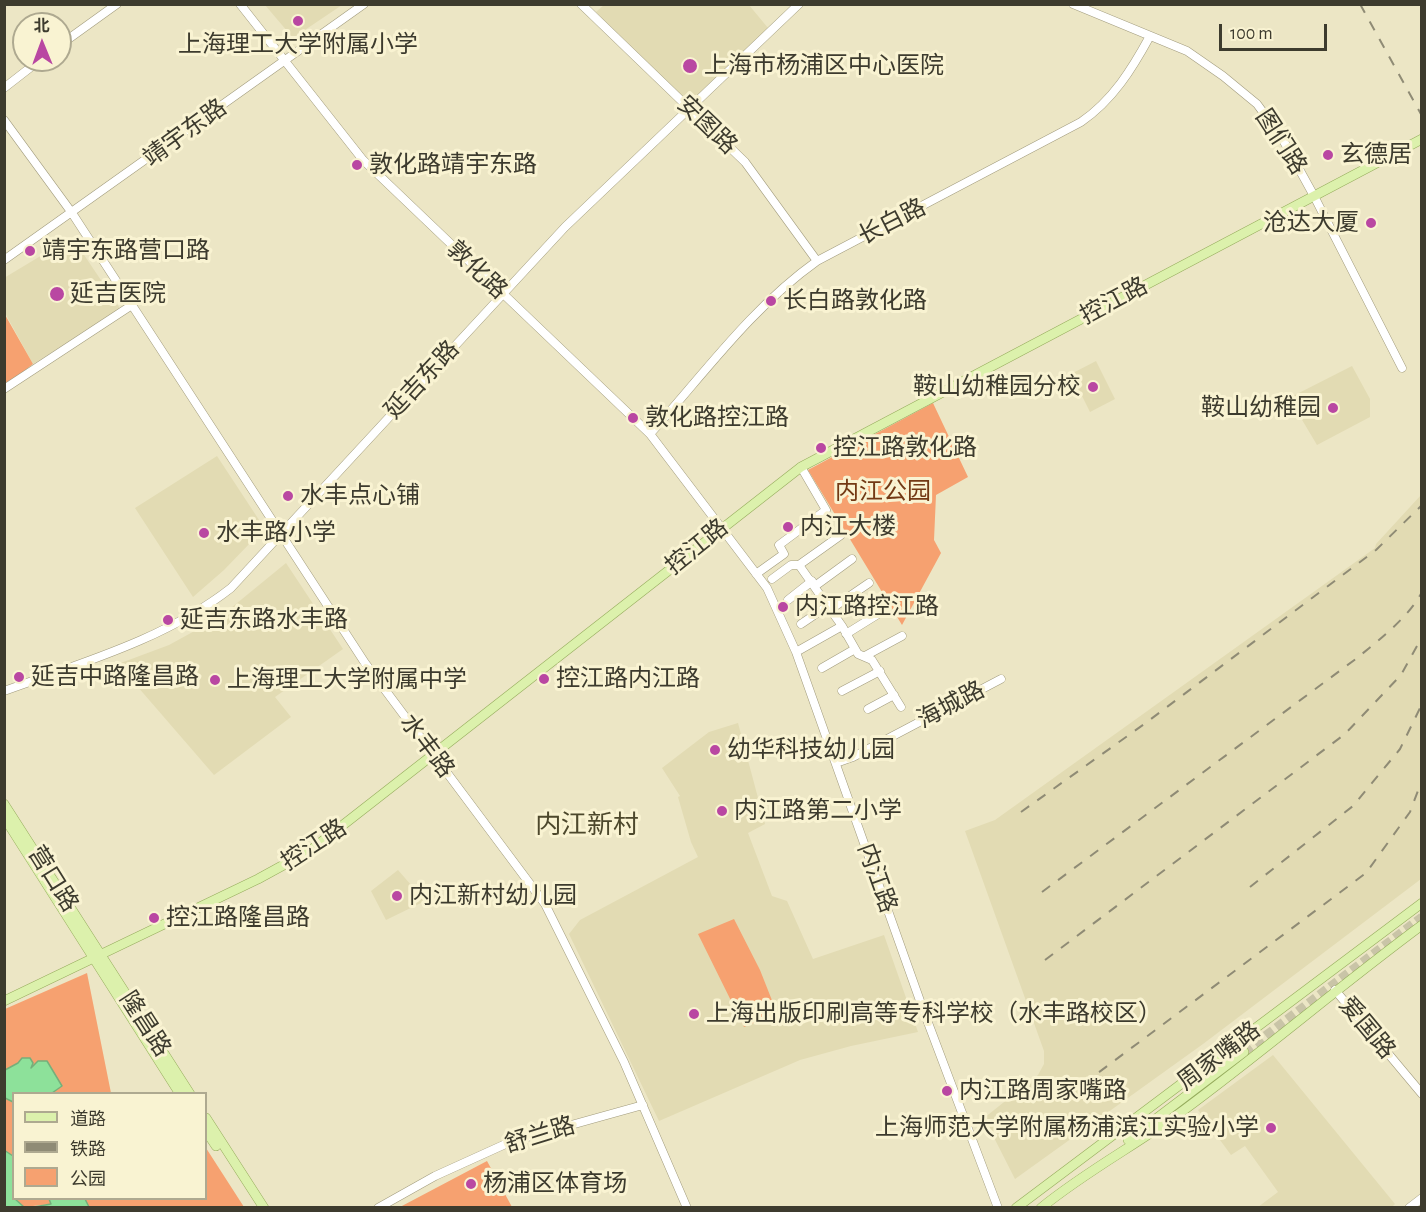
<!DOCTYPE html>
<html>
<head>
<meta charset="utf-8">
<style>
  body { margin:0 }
  #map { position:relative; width:1426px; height:1212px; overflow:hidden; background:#ece6c5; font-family:"Alegreya Sans","Noto Sans SC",sans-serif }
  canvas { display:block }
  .frame { position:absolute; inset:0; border:6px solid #3d3b2e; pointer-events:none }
  .legend { position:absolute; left:12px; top:1092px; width:195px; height:108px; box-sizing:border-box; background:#f9f3d2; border:2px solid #aea990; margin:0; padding:8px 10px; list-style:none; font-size:18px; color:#3d3b2e }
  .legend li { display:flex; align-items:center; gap:12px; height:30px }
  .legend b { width:30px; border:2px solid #aea990 }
  .north { position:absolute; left:12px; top:12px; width:60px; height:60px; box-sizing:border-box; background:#f9f3d2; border:2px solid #aea990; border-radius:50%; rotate:359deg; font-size:16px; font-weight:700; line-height:24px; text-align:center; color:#3d3b2e }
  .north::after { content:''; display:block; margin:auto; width:21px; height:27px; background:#b947a2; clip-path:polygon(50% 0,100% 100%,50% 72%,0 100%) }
  .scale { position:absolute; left:1219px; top:24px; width:108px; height:27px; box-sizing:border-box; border:3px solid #3d3b2e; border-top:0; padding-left:8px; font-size:18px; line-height:21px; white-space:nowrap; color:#3d3b2e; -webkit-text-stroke:4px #f9f3d2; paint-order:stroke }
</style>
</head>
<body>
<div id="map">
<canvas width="1426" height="1212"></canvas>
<div class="frame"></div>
<ul class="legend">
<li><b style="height:8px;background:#dcf1ac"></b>道路</li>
<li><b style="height:8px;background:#8f8b75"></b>铁路</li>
<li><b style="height:16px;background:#f6a170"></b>公园</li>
</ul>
<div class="north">北</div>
<div class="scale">100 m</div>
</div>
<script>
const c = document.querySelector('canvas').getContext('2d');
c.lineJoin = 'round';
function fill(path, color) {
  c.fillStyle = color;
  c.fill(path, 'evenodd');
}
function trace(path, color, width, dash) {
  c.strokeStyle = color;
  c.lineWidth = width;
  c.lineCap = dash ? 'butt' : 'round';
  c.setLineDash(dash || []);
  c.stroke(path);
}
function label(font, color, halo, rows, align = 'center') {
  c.font = font + ' "Alegreya Sans","Noto Sans SC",sans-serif';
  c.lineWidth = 6;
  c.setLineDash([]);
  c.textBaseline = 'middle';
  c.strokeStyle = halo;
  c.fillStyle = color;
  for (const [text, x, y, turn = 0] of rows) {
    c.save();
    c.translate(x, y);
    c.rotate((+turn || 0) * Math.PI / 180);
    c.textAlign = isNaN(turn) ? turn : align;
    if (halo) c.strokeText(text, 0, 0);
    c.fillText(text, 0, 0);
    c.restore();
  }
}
const built = new Path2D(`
  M605,4L749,5L768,28L689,103L596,12Z
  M265,5H342L293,38Z
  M72,237L121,310L33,364L5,313L4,278Z
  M1096,361L1115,399L1090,412L1071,374Z
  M1352,366L1370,399V417L1317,445L1289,398Z
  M217,456L263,526L253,540L224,570L193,597L135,508Z
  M1421,495V879L1203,1044L1015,1179L984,1118L1038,1075L1044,1064V1051L965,831L995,820L1375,548L1376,544Z
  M286,563L343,649L275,697L291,717L214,775L118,664L169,645L220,617Z
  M738,723L765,824L748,833L772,896L787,901L813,959L884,935L918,1032L851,1046L800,1060L659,1121L569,934L580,920L698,857L691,842L678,797L680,796L662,768L709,732Z
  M398,870L425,901L386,920L371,891Z
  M1273,1055L1395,1204L1391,1208L1258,1207L1278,1192L1245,1146L1231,1155L1198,1110Z`);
const green = new Path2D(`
  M4,313L33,364L4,387Z
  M933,403L968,477L936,495L934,540L941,553L902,625L808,470Z
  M734,919L760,970L777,1013L744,1027L698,934Z
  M87,973L111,1093H52L62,1086L18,1063L5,1070V1009Z
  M4,1098L13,1102V1156L5,1150Z
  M206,1148L244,1207H89L85,1199L206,1198Z
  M487,1161L512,1207H400Z
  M16,1199H49L51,1204L24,1207Z`);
const water = new Path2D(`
  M22,1058H30L33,1063L31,1068L38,1061H47L62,1086L52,1093L14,1094L13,1102L5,1098V1070L18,1063Z
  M4,1150L13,1156L14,1198L24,1207H5Z
  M49,1199H85L89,1207H34L51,1204Z`);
const majorTunnel = new Path2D(`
  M1244,1052L1422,917`);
const minor = new Path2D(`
  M240,4L363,160L650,434L767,588L796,652L924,1012L998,1208
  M581,4L745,162L817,261
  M1073,4L1187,51L1223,76L1257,104L1282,138L1314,196L1402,368
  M60,45L117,4
  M4,88L40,60
  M4,120L72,213L365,663L545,904L624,1062L687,1208
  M4,260L364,4
  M4,389L132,305
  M650,434C704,374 751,308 817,261L1081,122C1113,100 1132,69 1150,36
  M799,565L841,535
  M756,574L784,554L779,545L826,510L801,467
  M772,579L791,565H799L842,626L796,652
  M815,586L852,559
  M788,600L812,581
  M831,609L869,583
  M801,624L829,605
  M842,626L858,654L872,660L901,707
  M846,634L883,611
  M865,656L902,636
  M822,668L855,649
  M4,691C81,663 166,639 231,588L565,227L799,4
  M842,691L880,671
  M868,709L894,695
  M836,763L853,757L1001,679
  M1335,990L1422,1094
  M378,1208L435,1176L510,1142L643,1105
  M1409,1208L1422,1198`);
const major = new Path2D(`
  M4,804L190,1094
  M4,817L180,1094
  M4,1001L258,879L311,850L801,467L1422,139
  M206,1118L264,1208
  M206,1131L216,1146
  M1128,1140L1244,1052
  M1016,1208L1422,903
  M1041,1208C1086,1171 1138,1144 1184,1110C1265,1050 1341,985 1422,925`);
const rail = new Path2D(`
  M1360,4L1422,116
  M1021,812L1147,722L1376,550L1422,505
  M1250,887L1353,806L1400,749L1422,704
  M1042,892L1357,658C1379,640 1408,618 1422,592
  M1045,960L1345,734L1401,675L1422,637
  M1067,1096L1366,873L1410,812L1422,780`);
const markers = [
  [298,21,6,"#b947a2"],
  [690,66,8,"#b947a2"],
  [1328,155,6,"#b947a2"],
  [357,165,6,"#b947a2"],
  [1371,223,6,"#b947a2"],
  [30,251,6,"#b947a2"],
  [57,294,8,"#b947a2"],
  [771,301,6,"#b947a2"],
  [1093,387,6,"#b947a2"],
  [1333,408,6,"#b947a2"],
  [633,418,6,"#b947a2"],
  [821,448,6,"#b947a2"],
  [288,496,6,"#b947a2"],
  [788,527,6,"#b947a2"],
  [204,533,6,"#b947a2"],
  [783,607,6,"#b947a2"],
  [168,620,6,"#b947a2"],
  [19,677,6,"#b947a2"],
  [544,679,6,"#b947a2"],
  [215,680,6,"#b947a2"],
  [715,750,6,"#b947a2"],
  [722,811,6,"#b947a2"],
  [397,896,6,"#b947a2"],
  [154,918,6,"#b947a2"],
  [694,1014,6,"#b947a2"],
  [947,1091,6,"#b947a2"],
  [1271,1128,6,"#b947a2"],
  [471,1184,6,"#b947a2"]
];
const poiNames = [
  ["上海理工大学附属小学",298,45,"center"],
  ["上海市杨浦区中心医院",704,66],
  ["玄德居",1340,155],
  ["敦化路靖宇东路",369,165],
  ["沧达大厦",1359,223,"right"],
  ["靖宇东路营口路",42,251],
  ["延吉医院",70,294],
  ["长白路敦化路",783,301],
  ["鞍山幼稚园分校",1081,387,"right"],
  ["鞍山幼稚园",1321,408,"right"],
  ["敦化路控江路",645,418],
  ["控江路敦化路",833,448],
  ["水丰点心铺",300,496],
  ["内江大楼",800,527],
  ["水丰路小学",216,533],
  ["内江路控江路",795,607],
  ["延吉东路水丰路",180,620],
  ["延吉中路隆昌路",31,677],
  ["控江路内江路",556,679],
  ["上海理工大学附属中学",227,680],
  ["幼华科技幼儿园",727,750],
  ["内江路第二小学",734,811],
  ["内江新村幼儿园",409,896],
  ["控江路隆昌路",166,918],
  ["上海出版印刷高等专科学校（水丰路校区）",706,1014],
  ["内江路周家嘴路",959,1091],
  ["上海师范大学附属杨浦滨江实验小学",1259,1128,"right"],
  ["杨浦区体育场",483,1184]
];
const streetNames = [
  ["安图路",707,125,44],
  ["靖宇东路",185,133,-36],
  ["图们路",1281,142,57],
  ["长白路",892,222,-27],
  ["敦化路",477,270,43],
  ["控江路",1114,301,-28],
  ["延吉东路",422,380,-47],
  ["控江路",697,547,-39],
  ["海城路",951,705,-28],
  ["水丰路",427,746,53],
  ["控江路",314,845,-33],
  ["内江路",877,878,70],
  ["营口路",53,879,58],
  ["隆昌路",145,1024,57],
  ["爱国路",1367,1028,50],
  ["周家嘴路",1219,1056,-37],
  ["舒兰路",540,1135,-17]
];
const parkNames = [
  ["内江公园",883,492]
];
const neighbourhoodNames = [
  ["内江新村",587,825]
];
fill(built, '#e2dbb3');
fill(green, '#f6a170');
fill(water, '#8de19a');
trace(water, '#75af7a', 1.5);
trace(majorTunnel, '#c9c4a7', 9, [9, 4.5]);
trace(minor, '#a19b7d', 9);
trace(major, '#95ab5c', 10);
trace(minor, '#fff', 8);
trace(major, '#dcf1ac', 9);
trace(rail, '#8f8b75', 2, [10, 10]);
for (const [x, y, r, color] of markers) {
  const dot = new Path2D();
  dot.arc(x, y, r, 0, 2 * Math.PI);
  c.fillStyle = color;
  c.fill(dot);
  trace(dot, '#f9f3d2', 2);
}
label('24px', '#3d3b2e', '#f9f3d2', poiNames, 'left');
label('24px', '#3d3b2e', '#f9f3d2', streetNames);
label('24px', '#733914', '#f9f3d2', parkNames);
label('26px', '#4d482c', '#f9f3d2', neighbourhoodNames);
</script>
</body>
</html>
